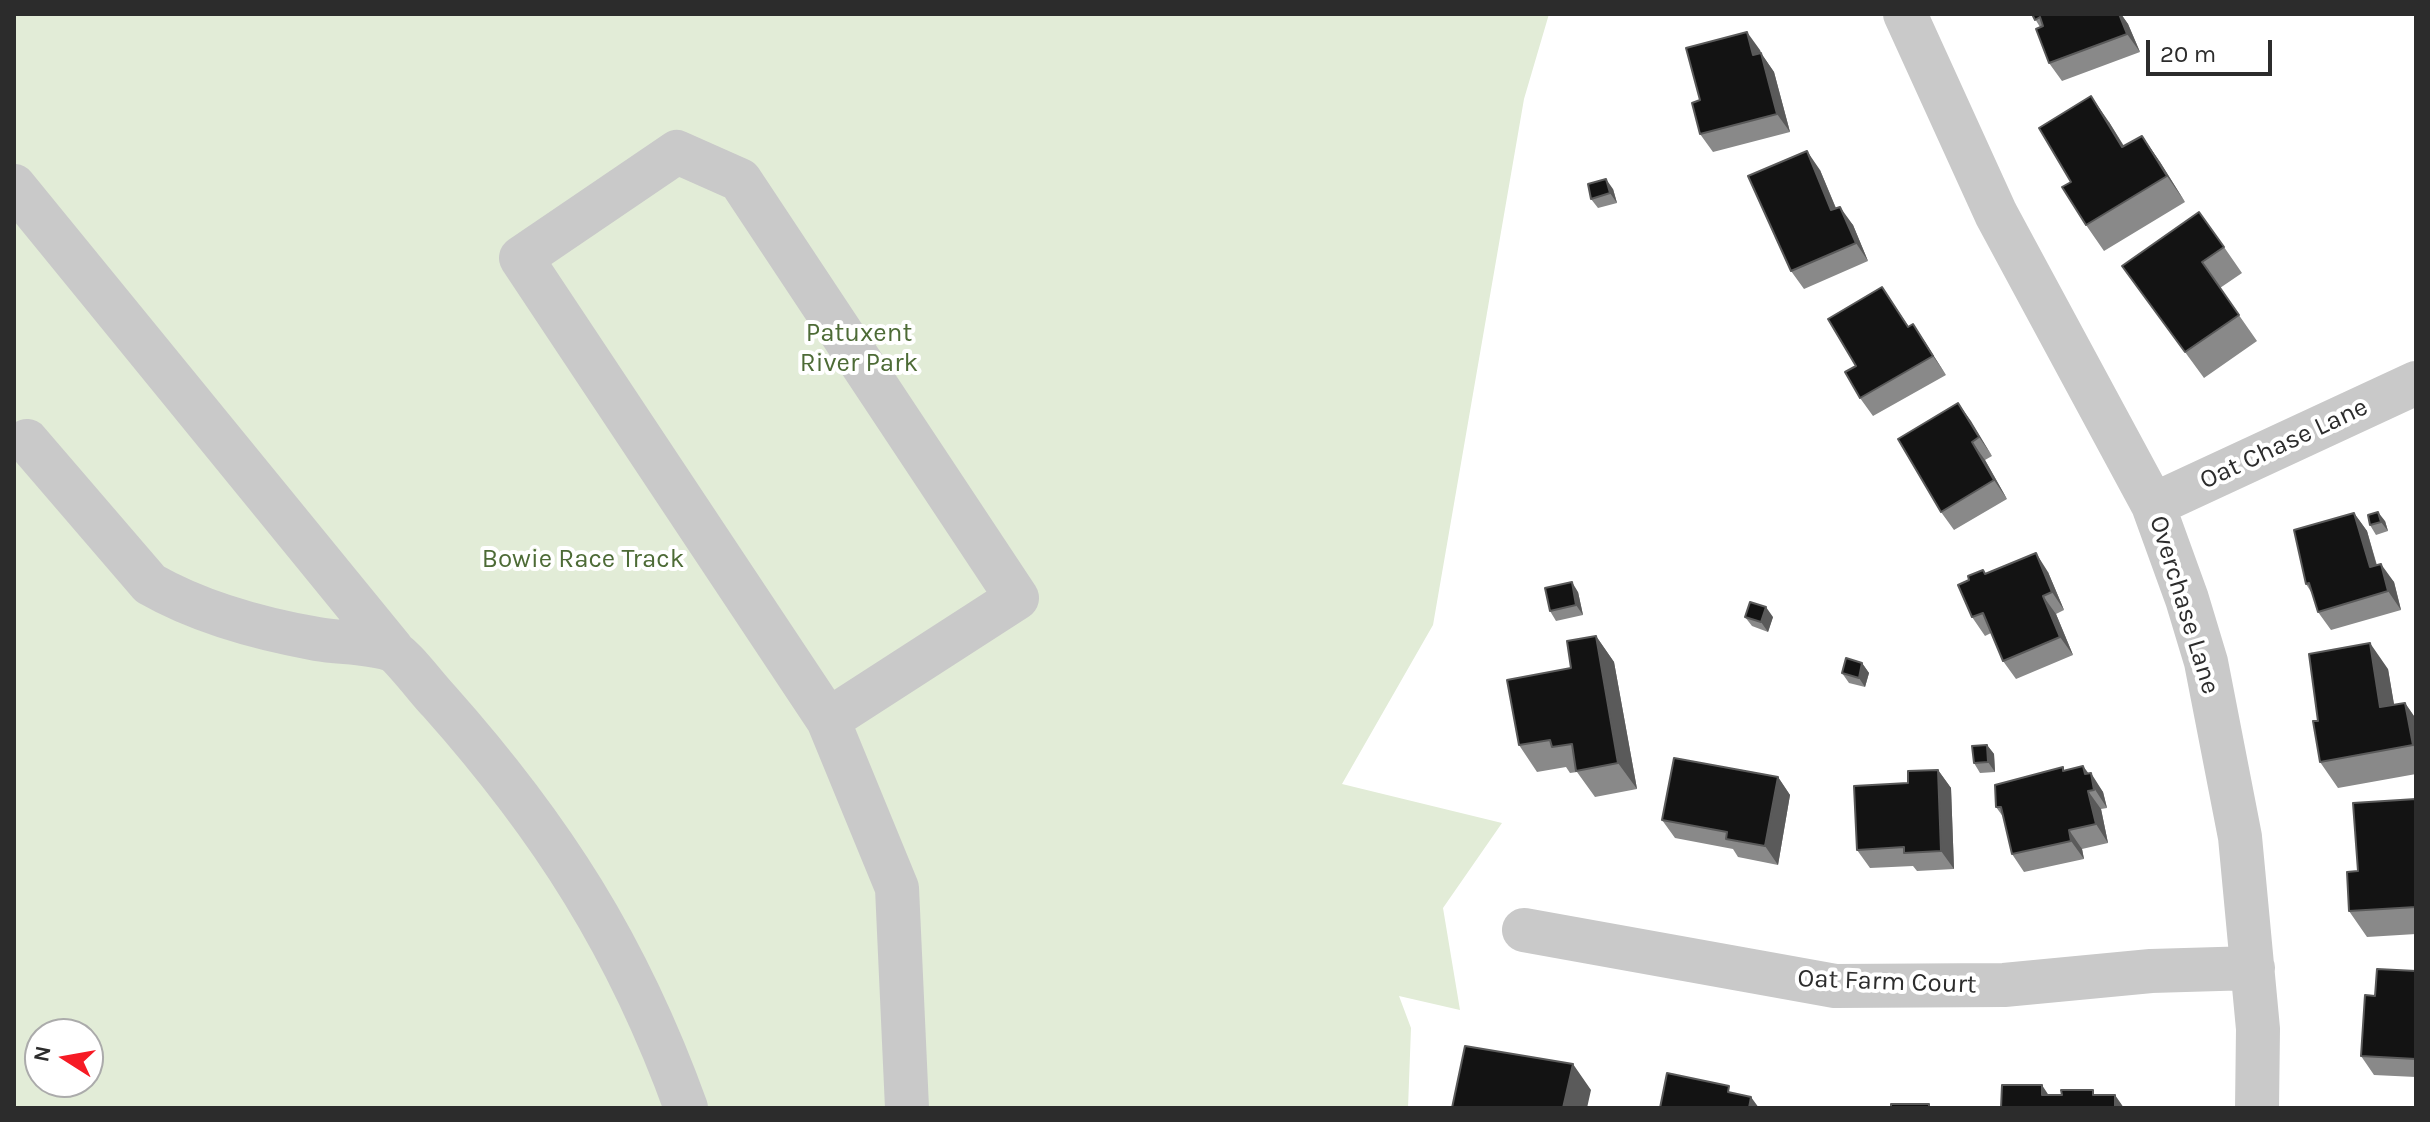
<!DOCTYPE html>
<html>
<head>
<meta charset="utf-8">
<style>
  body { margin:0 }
  #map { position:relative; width:2430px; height:1122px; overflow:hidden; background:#fff; font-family:Karla,sans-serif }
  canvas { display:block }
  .frame { position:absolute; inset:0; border:16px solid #2c2c2c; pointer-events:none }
  .north { position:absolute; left:24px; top:1018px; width:80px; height:80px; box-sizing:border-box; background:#fff; border:2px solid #ababab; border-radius:50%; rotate:281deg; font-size:22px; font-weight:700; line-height:32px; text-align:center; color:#2c2c2c }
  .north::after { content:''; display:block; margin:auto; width:28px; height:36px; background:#f61b25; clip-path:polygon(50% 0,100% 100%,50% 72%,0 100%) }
  .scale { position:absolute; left:2146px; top:40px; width:126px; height:36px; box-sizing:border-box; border:4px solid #2c2c2c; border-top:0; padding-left:10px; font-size:24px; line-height:28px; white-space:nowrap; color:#2c2c2c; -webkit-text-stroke:6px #fff; paint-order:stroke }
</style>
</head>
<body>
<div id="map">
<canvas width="2430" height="1122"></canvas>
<div class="frame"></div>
<div class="north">N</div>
<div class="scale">20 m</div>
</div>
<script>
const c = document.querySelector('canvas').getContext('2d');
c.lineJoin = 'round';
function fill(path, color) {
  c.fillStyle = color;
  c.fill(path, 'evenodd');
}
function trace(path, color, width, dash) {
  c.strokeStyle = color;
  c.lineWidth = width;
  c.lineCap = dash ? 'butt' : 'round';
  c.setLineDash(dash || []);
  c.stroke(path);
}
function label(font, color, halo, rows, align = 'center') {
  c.font = font + ' Karla,sans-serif';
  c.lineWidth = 8;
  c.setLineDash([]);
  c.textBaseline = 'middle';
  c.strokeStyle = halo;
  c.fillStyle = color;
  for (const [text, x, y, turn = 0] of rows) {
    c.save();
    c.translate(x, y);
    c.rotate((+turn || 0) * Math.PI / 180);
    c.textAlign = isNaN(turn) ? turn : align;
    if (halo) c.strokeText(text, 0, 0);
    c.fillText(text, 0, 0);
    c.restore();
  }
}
const green = new Path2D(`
  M14,14H1549L1524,99L1433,625L1342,784L1502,823L1443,908L1460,1010L1399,996L1411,1028L1408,1108H14ZM40,1034H88V1082H40Z`);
const minor = new Path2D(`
  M1905,14L1996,214L2153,505L2187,599L2206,662L2240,837L2258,1029L2257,1108
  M14,186L392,649
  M27,441L150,584C199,612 261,629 317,639C340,643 366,642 389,649C401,653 428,690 439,701C552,828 628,947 686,1108
  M2153,505L2416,383
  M828,720L1017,598L740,180L677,152L521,258L828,720L897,888L907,1108
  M1524,930L1835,986L2004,985L2151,971L2253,968`);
const wall = new Path2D(`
  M2032,14H2121L2128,24L2140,52L2062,81L2049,63L2040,27Z
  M1760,50L1761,53L1774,72L1790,132L1713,152L1700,134V100Z
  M2109,122L2124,146L2142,136L2160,162L2185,202L2104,251L2086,225L2071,182Z
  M1820,170L1836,208L1853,225L1868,261L1804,289L1791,271Z
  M1613,189L1617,203L1598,208L1591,199Z
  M2224,247L2242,273L2220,288L2257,341L2204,378L2122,266Z
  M1882,287L1909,327L1913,324L1946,375L1873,416L1860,398L1856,366Z
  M1958,403L1992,456L1985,460L2007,499L1954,530L1941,512Z
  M2354,513L2367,531L2377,565L2394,582L2401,610L2331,630L2318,612L2313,595L2306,584Z
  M2385,521L2388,531L2376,535L2370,525Z
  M2048,572L2064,610L2056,614L2073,655L2016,679L2003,661L1991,633L1985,636L1972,617L1985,574Z
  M1578,592L1583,615L1556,621L1550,611Z
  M1745,617H1773L1768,632L1752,626Z
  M1596,636L1614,662L1637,789L1595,797L1577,772L1570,773L1566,767L1537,772L1519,745L1571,668Z
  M1862,663L1869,673L1865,687L1849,683L1842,673Z
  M2388,669L2394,705L2405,703L2416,719V774L2338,788L2320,762L2318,721Z
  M1987,745L1994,754L1995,772L1980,773L1974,763Z
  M2083,766L2103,792L2107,808L2101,809L2108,843L2082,849L2084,859L2024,872L2012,854L2004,818L1996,807L2065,770Z
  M1938,770L1951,788L1954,869L1917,871L1913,866L1870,868L1857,850L1908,783Z
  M1778,777L1790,795L1778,865L1738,857L1733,849L1675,838L1662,820Z
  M2416,799V934L2367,937L2349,911L2358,871Z
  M2416,971V1077L2374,1075L2361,1056L2375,996Z`);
const shadedWall = new Path2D(`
  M2119,14H2121L2128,24L2140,52L2127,34Z
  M1747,32L1760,50L1766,73L1753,55Z
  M1761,53L1774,72L1790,132L1777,114Z
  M2091,96L2109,122L2140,173L2122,147Z
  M2142,136L2160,162L2185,202L2167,176Z
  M1807,151L1820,170L1844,228L1831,210Z
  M1606,179L1613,189L1617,203L1610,193Z
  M1840,207L1853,225L1868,261L1856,243Z
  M1913,324L1925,342L1946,375L1933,356Z
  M1958,403L1971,421L1992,456L1979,437Z
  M1972,442L1985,460L2007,499L1994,480Z
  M2378,512L2385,521L2388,531L2381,522Z
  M2354,513L2367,531L2382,585L2370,567Z
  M2036,553L2048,572L2064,610L2052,592Z
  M2381,564L2394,582L2401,610L2388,591Z
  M1572,582L1578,592L1583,615L1576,605Z
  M2043,596L2056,614L2073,655L2060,637Z
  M1766,607L1773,617L1768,632L1761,622Z
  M1596,636L1614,662L1637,789L1618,763Z
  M2370,643L2388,669L2399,733L2380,707Z
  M1862,663L1869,673L1865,687L1859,678Z
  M2405,703L2416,719V750L2413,745Z
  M1987,745L1994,754L1995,772L1988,762Z
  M2083,766L2092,779L2091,773L2103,792L2107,808L2085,774Z
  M1938,770L1951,788L1954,869L1941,851Z
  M1778,777L1790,795L1778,865L1765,846Z
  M2088,791L2101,809L2108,843L2096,824Z
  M2069,830L2082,849L2084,859L2071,841Z
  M1573,1064L1591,1090L1587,1108H1563Z
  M2042,1085L2057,1108L2042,1095Z
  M2115,1095L2124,1108H2115Z
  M1751,1097L1759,1108H1749Z`);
const building = new Path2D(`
  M2032,14H2119L2127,34L2049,63L2036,29L2043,26L2040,17L2035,20Z
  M1747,32L1753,55L1761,53L1777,114L1700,134L1692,103L1700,100L1686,48Z
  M2091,96L2122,147L2142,136L2167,176L2086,225L2062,187L2071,182L2039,128Z
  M1807,151L1831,210L1840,207L1856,243L1791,271L1748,176Z
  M1606,179L1610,193L1591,199L1588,184Z
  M2199,212L2224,247L2202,262L2239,315L2185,352L2122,266Z
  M1882,287L1908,327L1913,324L1933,356L1860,398L1845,372L1856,366L1828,319Z
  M1958,403L1979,437L1972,442L1994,480L1941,512L1898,439Z
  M2378,512L2381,522L2370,525L2368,515Z
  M2354,513L2370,567L2381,564L2388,591L2318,612L2309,583L2306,584L2294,530Z
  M2036,553L2052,592L2043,596L2060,637L2003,661L1983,613L1972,617L1958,585L1969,580L1968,576L1983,570L1985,574Z
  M1572,582L1576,605L1550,611L1545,588Z
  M1750,602L1766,607L1761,622L1745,617Z
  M1596,636L1618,763L1576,771L1572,744L1552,747L1550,740L1519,745L1507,680L1571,668L1567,641Z
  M2370,643L2380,707L2405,703L2413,745L2320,762L2313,721H2318L2309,654Z
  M1846,658L1862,663L1859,678L1842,673Z
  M1987,745L1988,762L1974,763L1972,746Z
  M1674,758L1778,777L1765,846L1726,839L1727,832L1662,820Z
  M2083,766L2085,774L2091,773L2094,790L2088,791L2096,824L2069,830L2071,841L2012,854L2001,807H1996L1995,785L2063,767V771Z
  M1938,770L1941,851L1904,853V847L1857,850L1854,786L1908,783V771Z
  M2416,799V907L2349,911L2347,872L2358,871L2353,803Z
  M2377,969L2416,971V1059L2361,1056L2365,995L2375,996Z
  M1465,1046L1573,1064L1563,1108H1452Z
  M1667,1073L1729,1086L1728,1092L1751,1097L1749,1108H1660Z
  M2002,1085H2042V1095H2062L2061,1090H2093V1095H2115V1108H2001Z
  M1891,1104H1929V1108H1891Z`);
const parkNames = [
  ["Patuxent",859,334],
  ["River Park",859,364],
  ["Bowie Race Track",583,560]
];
const streetNames = [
  ["Oat Chase Lane",2284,444,-25],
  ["Overchase Lane",2184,605,73],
  ["Oat Farm Court",1887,982,2]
];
fill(green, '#e2ecd7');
trace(minor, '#c9c9c9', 44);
fill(wall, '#898989');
fill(shadedWall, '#5a5a5a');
fill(building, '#131313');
trace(building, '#5a5a5a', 2);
label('26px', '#4d6b36', '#fff', parkNames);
label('26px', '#2c2c2c', '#fff', streetNames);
</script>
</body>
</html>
